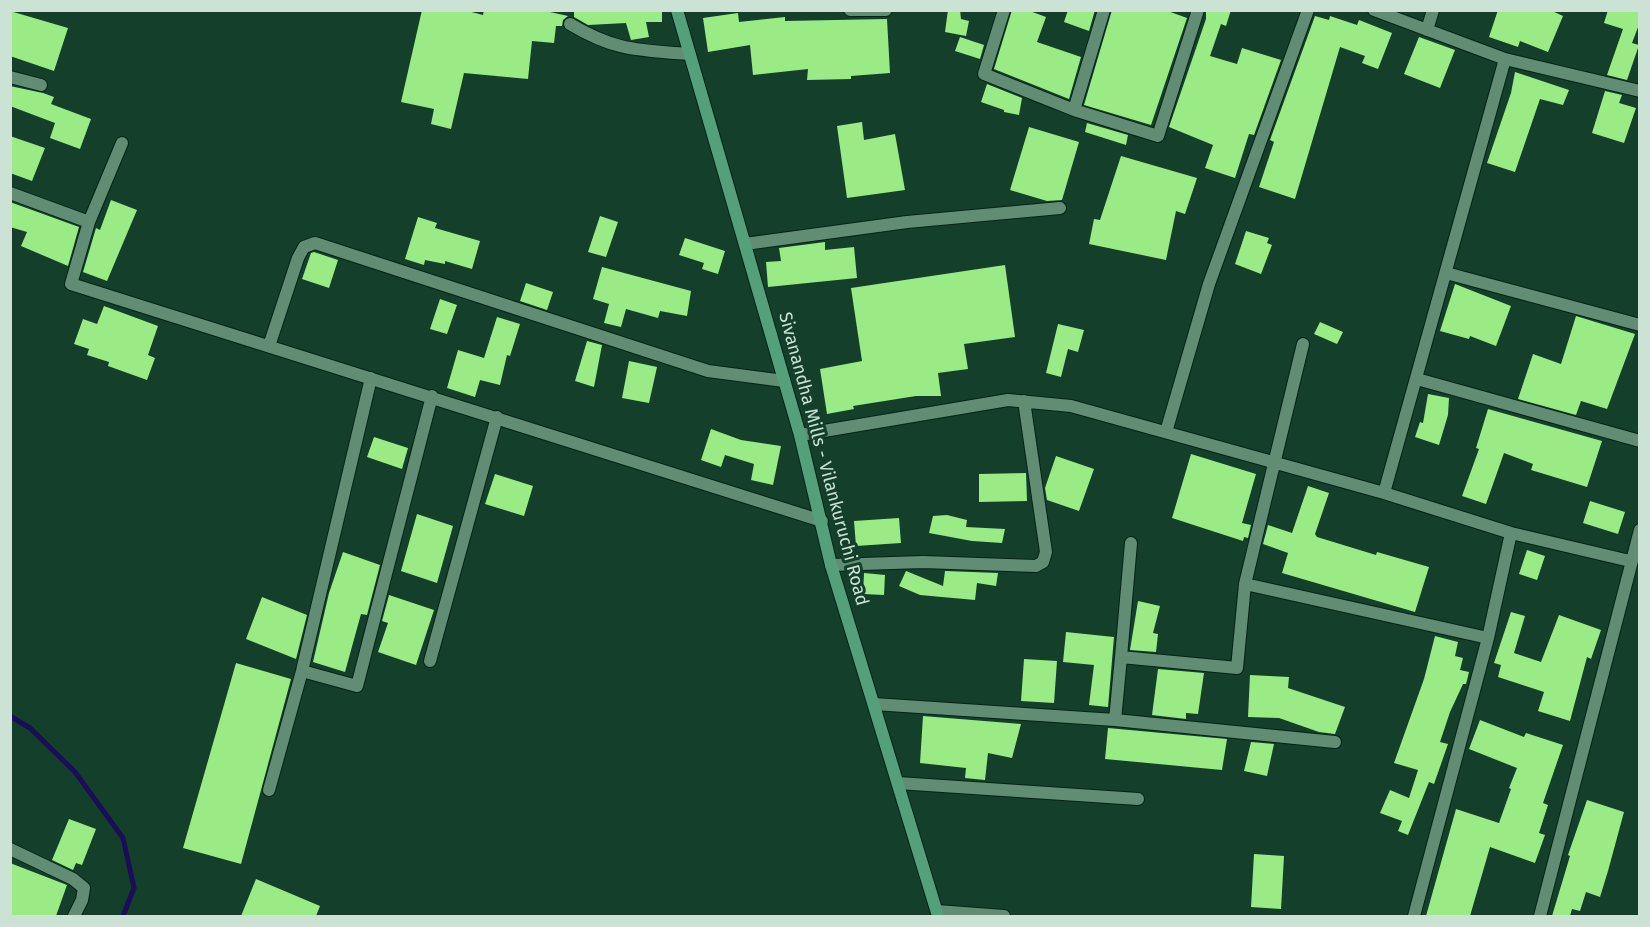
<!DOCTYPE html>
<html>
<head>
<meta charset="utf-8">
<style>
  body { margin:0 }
  #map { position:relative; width:1650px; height:927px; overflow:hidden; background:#143f2b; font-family:"Fira Sans",sans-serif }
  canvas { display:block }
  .frame { position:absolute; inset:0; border:12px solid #cce2d5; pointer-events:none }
</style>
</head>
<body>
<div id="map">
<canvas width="1650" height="927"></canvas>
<div class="frame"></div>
</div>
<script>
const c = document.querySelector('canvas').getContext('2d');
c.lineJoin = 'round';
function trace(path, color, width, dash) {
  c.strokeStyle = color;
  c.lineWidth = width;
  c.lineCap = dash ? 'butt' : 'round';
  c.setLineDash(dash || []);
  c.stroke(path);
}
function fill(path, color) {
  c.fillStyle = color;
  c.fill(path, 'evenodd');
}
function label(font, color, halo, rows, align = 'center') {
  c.font = font + ' "Fira Sans",sans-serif';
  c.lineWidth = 6;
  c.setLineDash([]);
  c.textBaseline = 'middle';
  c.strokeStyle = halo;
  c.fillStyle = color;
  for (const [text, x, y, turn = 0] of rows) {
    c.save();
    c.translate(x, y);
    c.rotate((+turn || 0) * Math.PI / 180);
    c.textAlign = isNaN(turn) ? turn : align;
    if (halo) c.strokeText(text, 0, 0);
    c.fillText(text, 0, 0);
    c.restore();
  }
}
const stream = new Path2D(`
  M10,716L30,728L75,772L123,838L134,888L123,916`);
const building = new Path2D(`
  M422,10H464L483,15L484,10H541L568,16L563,20L562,26H556L554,43L532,41L528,79L464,73L451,129L431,124L434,109L401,102Z
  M574,10H662V22H646L649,37L631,40L626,23L588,25L574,17Z
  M948,10H960L961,19L969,21L966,36L945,32Z
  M1012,10H1027L1046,17L1037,42L1081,57L1069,99L994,69Z
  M1068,10H1095L1089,31L1064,22Z
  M1112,10H1165L1187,18L1151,125L1084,105Z
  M1206,10H1231L1226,26L1221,24L1210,56L1237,64L1242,48L1281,60L1254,135L1249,134L1235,178L1205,168L1213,145L1169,127L1206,19Z
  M1498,10H1550L1563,16L1548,52L1520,41L1518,47L1489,37Z
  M1608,10H1640V22L1632,43L1639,45L1627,80L1607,75L1623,29L1604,23Z
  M10,11L68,28L54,71L10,56Z
  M738,13L739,22L785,17V21L887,19L890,73L851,76V79L807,80L808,69L753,75L750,45L708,52L703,18Z
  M1315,16L1329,20L1330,16L1357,25L1359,20L1392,33L1378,69L1362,63L1365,56L1340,47L1295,199L1259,187L1274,142L1270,140Z
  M960,37L984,45L980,59L955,51Z
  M1419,37L1455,50L1440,88L1404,74Z
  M1515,72L1569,90L1563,105L1540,99L1515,172L1487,163L1511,93Z
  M987,84L1022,98L1019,115L1004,112V110L981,102Z
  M10,86L43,93L54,97L51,104L91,119L80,149L50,138L55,123L10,106Z
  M1605,91L1622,95L1619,103L1636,108L1624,143L1592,133Z
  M862,122L864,140L895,134L905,190L847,198L837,126Z
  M1087,123L1128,135L1126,145L1085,132Z
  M1029,127L1079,142L1062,200L1047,201L1010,190Z
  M10,136L45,148L32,181L10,173Z
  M1121,156L1197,178L1185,214L1176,211L1166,260L1089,244L1094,219L1100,220Z
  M111,200L137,210L107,281L83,272L96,228L100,230Z
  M10,202L79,227L68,266L21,246L27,232L10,227Z
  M600,216L618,222L606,257L588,252Z
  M418,217L437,223L435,228L480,241L472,269L445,261V264L425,260L424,265L405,259Z
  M1246,231L1269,238L1267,243L1272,245L1261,274L1235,264Z
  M685,238L725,251L718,274L702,269L704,263L679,255Z
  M825,242V250L854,247L857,278L768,287L766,262L781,261L779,248Z
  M314,252L338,260L329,288L302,279L311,253Z
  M1005,265L1015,337L964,344L968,369L938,373L941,396H916L853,406L854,409L827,414L820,369L862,361L851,288Z
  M602,267L691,291L687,316L660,311L658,318L626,309L621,327L604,323L609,304L593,299Z
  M526,283L553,292L547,310L520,301Z
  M1455,284L1511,306L1496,346L1470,336L1469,339L1440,331Z
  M440,299L457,305L447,334L430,329Z
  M104,306L158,326L148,355L155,358L147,380L108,366L109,362L87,355L89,349L74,344L83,319L97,324Z
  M1576,316L1635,334L1607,409L1581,401L1576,415L1518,399L1533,354L1561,364Z
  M497,317L520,324L510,356L507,355L500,385L480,380L475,397L447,388L458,350L484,358Z
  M1320,322L1343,332L1337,344L1314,334Z
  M1058,324L1084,330L1078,352L1068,349L1061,377L1046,373Z
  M587,341L602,345L594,387L575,381Z
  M629,361L657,367L649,403L622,398Z
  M1428,394L1449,398L1448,415L1439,445L1415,437L1420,422L1423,423Z
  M1488,409L1602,441L1587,487L1531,470L1533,464L1504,453L1486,504L1462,496L1479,449L1476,448Z
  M711,429L741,440L781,446L773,485L751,480L754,464L725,455L721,467L701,460Z
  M374,437L408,448L402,469L367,457Z
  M1191,454L1256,474L1242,523L1251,525L1248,538L1244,537L1243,541L1172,518Z
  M1056,456L1094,469L1079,511L1047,500L1045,488Z
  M1026,473L1027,501L979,502V474Z
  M495,474L533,486L524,516L485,504Z
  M1308,486L1329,493L1315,534L1317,537L1376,555L1377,552L1429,567L1415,612L1282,573L1288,553L1263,544L1268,525L1292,533Z
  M1590,501L1625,512L1618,534L1583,523Z
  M417,514L453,526L437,583L401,571Z
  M947,515L967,520L966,527L1005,529L1002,543L972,541L929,533L933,516Z
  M899,518L901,543L856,546L854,521Z
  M1527,550L1545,556L1537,580L1519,574Z
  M343,552L380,565L367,615L361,614L345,672L313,662L329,593Z
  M906,571L943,586L945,571L998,573L996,586L977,583L975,600L920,595L899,586Z
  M864,573L885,575L884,595L863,594Z
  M389,595L434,610L416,665L378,652L388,623L382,621Z
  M262,597L307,615L296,659L246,639Z
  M1138,601L1160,606L1153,633L1158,634L1156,652L1130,650Z
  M1511,612L1525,616L1514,653L1541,662L1559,615L1601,630L1591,659L1587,657L1570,721L1538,711L1544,692L1498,677L1501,665L1494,663Z
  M1066,632L1114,637L1108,707L1089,705L1094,665L1063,662Z
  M1435,636L1458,642L1455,656L1463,658L1460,670L1469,672L1466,684H1463L1450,712L1440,742L1448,744L1434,784L1429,782L1408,835L1398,831L1402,821L1380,813L1390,790L1409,798L1418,770L1394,763L1424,679Z
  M1024,659L1057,661L1054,703L1021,701Z
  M236,663L291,679L241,864L183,848Z
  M1158,669L1204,673L1198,714L1186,713V719L1152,715Z
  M1250,675L1289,677L1288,688L1345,707L1335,734L1319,732L1279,718L1248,717Z
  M923,716L1021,724L1012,758L988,753L985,780L965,778L966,768L920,763Z
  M1480,720L1524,737L1526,733L1563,745L1543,803L1548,805L1539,833L1545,835L1535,863L1490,847L1470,916H1426L1456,809L1499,823L1511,789L1509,788L1517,768L1469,749Z
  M1108,728L1227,739L1222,770L1105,759Z
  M1251,742L1274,744L1267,776L1244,771Z
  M1587,800L1624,812L1608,871L1600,897L1586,892L1580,911L1572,909L1570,916H1552L1570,856L1568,855Z
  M69,819L96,829L82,865L76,863L73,870L52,860Z
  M1254,854L1284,856L1281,909L1251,907Z
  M10,863L67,885L56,916H10Z
  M256,879L320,906L316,916H241Z`);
const street = new Path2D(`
  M850,10H886
  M1004,10L984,74L1074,110L1104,10
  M1374,10L1505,59L1640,91
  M570,24C615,51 638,50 689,54
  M1427,30L1433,10
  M10,77L41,85
  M1074,110L1158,136L1198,10
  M10,193L89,222L71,284L822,521
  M89,222L122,143
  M745,244L907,222L1060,208
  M1446,273L1640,325
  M269,346L298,258L304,247L315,243L708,371L784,381
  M1417,379L1640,441
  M1166,432L1209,284L1308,10
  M800,435L1008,400L1071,406L1384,493L1505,59
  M1384,493L1511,533L1630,561
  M831,565L923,562L1036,566L1043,562L1046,552L1024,401
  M1245,584L1488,638
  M1121,657L1131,543
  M430,661L497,417
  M302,671L357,686L432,396
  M874,704L1115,720L1121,657L1237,668L1245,584L1303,344
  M1115,720L1335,742
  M898,783L1138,799
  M269,790L302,671L371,378
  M10,849L73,879L84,888L82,900L74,916
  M937,911L1004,916
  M1414,916L1488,638L1511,533
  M1540,916L1640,530`);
const secondary = new Path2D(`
  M677,10L800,435L831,565L938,916`);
const streetNames = [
  ["Sivanandha Mills - Vilankuruchi Road",823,459,75]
];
trace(stream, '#1a0d59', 5);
fill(building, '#9aeb85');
trace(street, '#042415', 14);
trace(secondary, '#042415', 14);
trace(street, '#628d75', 12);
trace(secondary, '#54a07b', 12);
label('18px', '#cce2d5', '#143f2b', streetNames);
</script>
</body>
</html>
